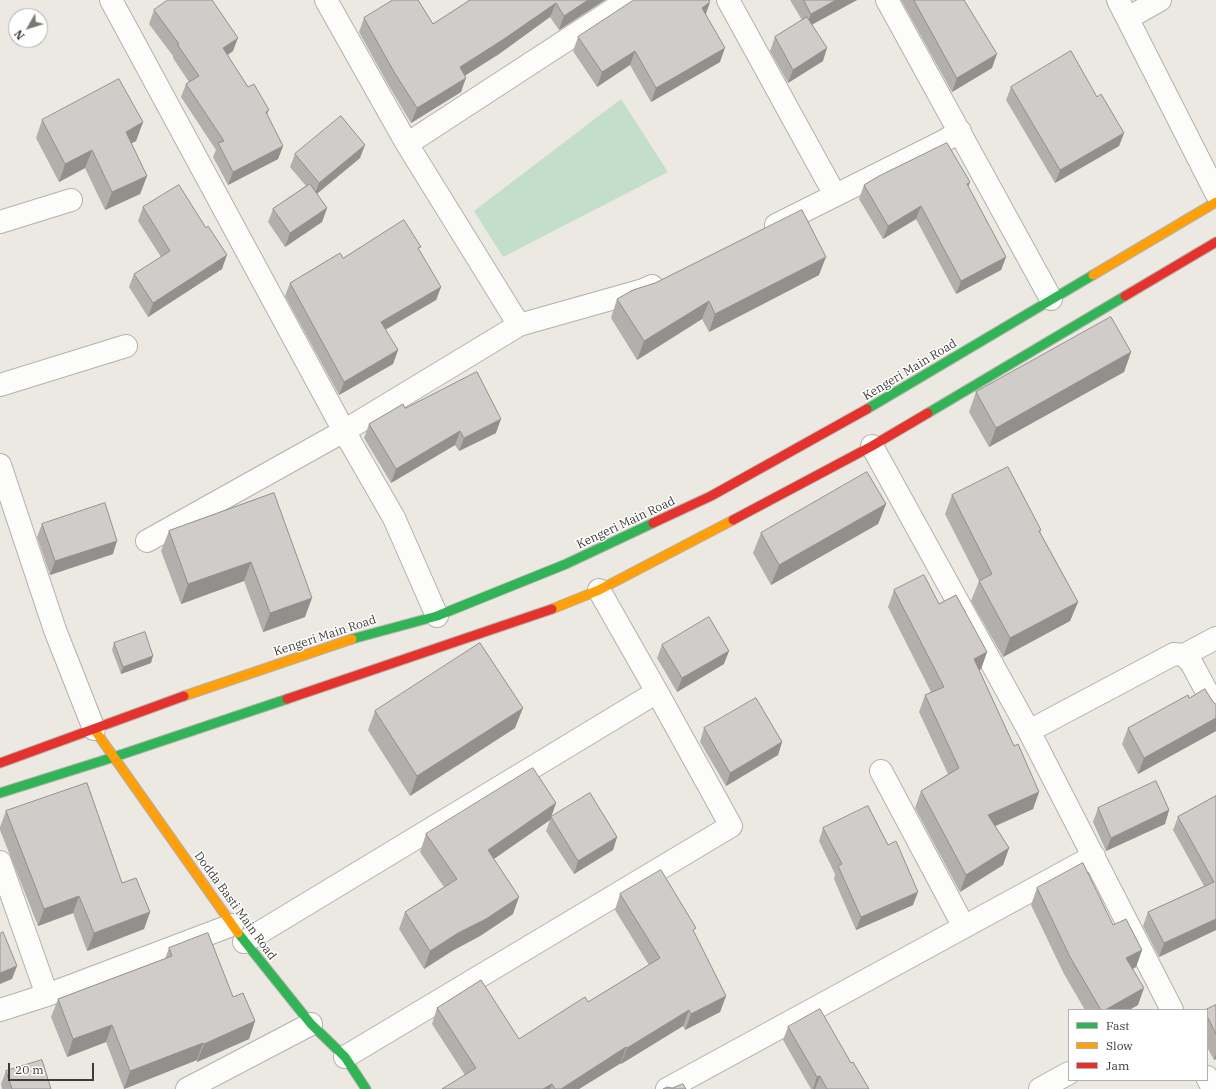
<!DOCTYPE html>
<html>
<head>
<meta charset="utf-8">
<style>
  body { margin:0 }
  #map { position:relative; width:1216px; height:1089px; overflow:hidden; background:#ebe9e2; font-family:"IBM Plex Serif",serif }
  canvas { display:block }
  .legend { position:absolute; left:1068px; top:1009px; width:140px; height:72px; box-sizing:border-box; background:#fff; border:1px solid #b1b1af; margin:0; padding:5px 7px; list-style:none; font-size:12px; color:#3d3b36 }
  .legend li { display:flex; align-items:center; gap:8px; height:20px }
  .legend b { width:20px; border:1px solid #b1b1af }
  .north { position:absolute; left:8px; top:8px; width:40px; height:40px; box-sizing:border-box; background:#fff; border:1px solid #b1b1af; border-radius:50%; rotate:231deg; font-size:11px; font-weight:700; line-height:16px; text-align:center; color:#3d3b36 }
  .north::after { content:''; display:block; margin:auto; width:14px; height:18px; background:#7a7872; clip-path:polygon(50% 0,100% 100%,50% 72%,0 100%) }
  .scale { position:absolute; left:8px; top:1063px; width:86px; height:18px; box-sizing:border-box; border:2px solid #3d3b36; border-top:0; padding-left:5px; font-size:12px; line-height:14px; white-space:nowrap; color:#3d3b36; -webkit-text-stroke:3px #fff; paint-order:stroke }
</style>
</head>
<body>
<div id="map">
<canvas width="1216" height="1089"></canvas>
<ul class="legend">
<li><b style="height:5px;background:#30b455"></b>Fast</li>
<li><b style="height:5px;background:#ff9f0a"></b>Slow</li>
<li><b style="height:5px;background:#e5322d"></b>Jam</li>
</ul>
<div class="north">N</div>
<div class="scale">20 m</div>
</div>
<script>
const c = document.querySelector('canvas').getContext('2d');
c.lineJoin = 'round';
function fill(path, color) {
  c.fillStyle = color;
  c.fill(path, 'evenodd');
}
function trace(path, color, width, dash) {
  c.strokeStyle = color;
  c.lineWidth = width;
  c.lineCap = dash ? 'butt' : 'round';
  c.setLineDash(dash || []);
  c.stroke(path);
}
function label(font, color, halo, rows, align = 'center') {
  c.font = font + ' "IBM Plex Serif",serif';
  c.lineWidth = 3;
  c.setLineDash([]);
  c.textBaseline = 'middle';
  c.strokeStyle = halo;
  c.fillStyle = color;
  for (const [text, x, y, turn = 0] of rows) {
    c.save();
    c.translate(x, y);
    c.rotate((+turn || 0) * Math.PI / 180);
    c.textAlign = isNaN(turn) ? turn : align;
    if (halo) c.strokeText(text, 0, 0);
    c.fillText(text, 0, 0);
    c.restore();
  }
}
const green = new Path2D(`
  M621,99L668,172L503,257L474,211Z`);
const street = new Path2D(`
  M111,0L344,431L394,518L437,616
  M326,0L407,144L519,325
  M728,0L835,195
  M887,0L1051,299
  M1118,0L1216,193
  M1128,18L1160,0
  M407,144L628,0
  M0,222L71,200
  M776,225L944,141L960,131
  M0,385L126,346
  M872,446L1029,731L1172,1010
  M0,465L55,630L94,729
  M147,541L344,431L519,325L643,290L652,286
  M1184,655L1216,638
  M1029,731L1174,654L1184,655L1192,664L1216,709
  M881,771L964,927
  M0,862L47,995
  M244,942L657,692
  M0,1010L47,995L232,925
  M345,1057L731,826L657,692L599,590
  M1207,1077L1213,1089
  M187,1089L311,1024
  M667,1089L1094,856
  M1040,1089L1069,1073`);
const fast = new Path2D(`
  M867,409L1093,275
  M928,413L1125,296
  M352,639L437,616L566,564L653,523
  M0,793L114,757L287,699
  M238,933L311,1024L345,1057L366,1089`);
const slow = new Path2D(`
  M1093,275L1216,202
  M552,609L599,590L733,520
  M184,696L352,639
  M94,729L238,933`);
const jam = new Path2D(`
  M1125,296L1216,242
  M733,520L872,446L928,413
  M653,523L711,496L867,409
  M287,699L552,609
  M0,763L184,696`);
const wall = new Path2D(`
  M468,0H605L559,30L550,17L499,54L465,75L461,92L411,123L389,86L359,32L364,18L433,24L469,1Z
  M790,0H857L812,24L823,61L788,83L770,51L775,37L802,20Z
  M901,0H964L992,68L952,92Z
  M710,2L706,14L720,62L651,102L630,65L597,87L573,51L578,37Z
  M154,10L233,51L227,55L248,87L269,110L267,115L283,146L278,159L228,185L213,157L216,150L181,97L186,84L189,82L173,58V56L149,24Z
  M1011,87L1124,133L1119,146L1055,183L1006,100Z
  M42,120L143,122L136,141L131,143L147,176L140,194L105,210L85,168L59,182L36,138Z
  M295,154L360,158L317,194L327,208L322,222L285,247L268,222L273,209L306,186L290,167Z
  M864,185L968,187L1006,257L1001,270L956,294L916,219L883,239L859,199Z
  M143,207L206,228L222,269L148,317L129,287L134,274L161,257L138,221Z
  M419,250L441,287L436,300L385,330L398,350L393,364L339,395L285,296L290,283L343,258Z
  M819,275L709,332L702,319L637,360L611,318L617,299Z
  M1131,352L1124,372L989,447L969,412L976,392Z
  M405,408L496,433L459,451L455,445L391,483L364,438L369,424Z
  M274,493L305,617L263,632L244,581L181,604L161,551L169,531Z
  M952,495L1041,530L1040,532L1078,602L1070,621L1003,657L971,601L979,581L945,514Z
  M886,504L878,524L771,585L753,553L761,533Z
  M42,524L113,554L50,575L37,537Z
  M894,590L939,604L987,652L981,669L979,670L1014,746L1039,792L1033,809L995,826L1009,848L1003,865L960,892L915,808L921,791L948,774L919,712L925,695L931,692L888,607Z
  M114,643L151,663L121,674L112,650Z
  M662,645L724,664L677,692L657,658Z
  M1189,698L1211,699L1215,704H1216V731L1138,774L1122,744L1128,728Z
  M375,711L515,728L410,796L368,730Z
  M704,728L782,742L778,755L726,786L700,742Z
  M1216,796V930L1159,957L1143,926L1148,912L1204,886L1173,830L1178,817Z
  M556,803L551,817L617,837L613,850L574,874L546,831L550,820L494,859L513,914L480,936L452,951L424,969L399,929L405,912L444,887L420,852L426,834Z
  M1098,808L1169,810L1165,824L1106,851L1093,822Z
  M6,811L122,883L150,912L144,929L87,951L73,913L38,926L0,830V827Z
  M823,828L913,905L856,930L834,879L835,874L819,841Z
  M1037,888L1113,925L1142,950L1136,967L1133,969L1138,1005L1129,1010H1085L1064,974L1031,905Z
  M620,894L694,933L726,996L720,1012L685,1030L683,1026L621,1064V1063L579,1089H442L465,1075L432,1024L437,1008L519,1039L588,1002L649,965L615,910Z
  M169,948L233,997L255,1021L249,1039L197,1062V1060L124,1089L106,1042L67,1057L51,1017L58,999L165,959Z
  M1216,1005V1059L1214,1060L1207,1047V1010Z
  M788,1027L851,1063L869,1089H811L783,1040Z
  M6,1071L51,1089H2L1,1084Z`);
const shadedWall = new Path2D(`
  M588,0H605L559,30L564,16Z
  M836,0H857L806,28L811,14Z
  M710,2L705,16L702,8Z
  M556,3L550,17L499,54L455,82L460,67Z
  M238,38L233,51L218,62L223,48Z
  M725,48L720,62L651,102L656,88Z
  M827,48L823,61L788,83L793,70Z
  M635,51L630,65L597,87L602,72Z
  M997,54L992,68L952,92L957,78Z
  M466,78L461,92L411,123L417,108Z
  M143,122L136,141L119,150L126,132Z
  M1124,133L1119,146L1055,183L1060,170Z
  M365,145L360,158L314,196L319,183Z
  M283,146L278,159L228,185L233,172Z
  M92,150L85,168L59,182L65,164Z
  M147,176L140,194L105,210L112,192Z
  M970,182L965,195L967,184Z
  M921,206L916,219L883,239L888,226Z
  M327,208L322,222L285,247L290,233Z
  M227,255L222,269L148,317L153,303Z
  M826,257L819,275L709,332L715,314Z
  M1006,257L1001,270L956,294L961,281Z
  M441,287L436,300L376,335L381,322Z
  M709,301L702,319L637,360L644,341Z
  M398,350L393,364L339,395L344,382Z
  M1131,352L1124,372L989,447L996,428Z
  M501,419L496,433L459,451L464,438Z
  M460,431L455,445L391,483L396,469Z
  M886,504L878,524L771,585L779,565Z
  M117,541L113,554L50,575L55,561Z
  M251,562L244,581L181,604L188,584Z
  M312,598L305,617L263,632L270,613Z
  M1078,602L1070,621L1003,657L1010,638Z
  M729,651L724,664L677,692L682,678Z
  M987,652L981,669L968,676L974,659Z
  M153,656L151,663L121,674L123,667Z
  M523,708L515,728L410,796L417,776Z
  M1216,718V731L1138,774L1144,758Z
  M782,742L778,755L726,786L730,773Z
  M1039,792L1033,809L982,832L988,815Z
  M556,803L550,820L482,867L488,850Z
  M1169,810L1165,824L1106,851L1111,838Z
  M617,837L613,850L574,874L578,861Z
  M1009,848L1003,865L960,892L966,875Z
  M918,892L913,905L856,930L861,917Z
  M79,896L73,913L38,926L44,909Z
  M519,897L513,914L480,936L452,951L424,969L430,951L458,933Z
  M150,912L144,929L87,951L94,933Z
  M1216,919V930L1159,957L1164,943Z
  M1142,950L1136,967L1120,975L1126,958Z
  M17,966L12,979L0,984V973Z
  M1144,988L1138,1005L1129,1010H1105Z
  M726,996L720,1012L685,1030L691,1014Z
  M689,1010L683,1026L621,1064L627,1048Z
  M255,1021L249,1039L197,1062L204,1044Z
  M112,1025L106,1042L67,1057L73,1039Z
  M203,1043L197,1060L124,1089L130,1071Z
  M626,1047L621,1063L579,1089H561Z
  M1216,1054V1059L1214,1060Z
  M820,1076L815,1089H813L817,1077Z
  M552,1084L550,1089H543Z`);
const building = new Path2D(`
  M168,0H212L238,38L223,48L248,87L254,84L269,110L266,112L283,146L233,172L218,143L224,141L186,84L199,76L177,44H179L154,10Z
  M393,0H418L433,24L470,0H588L564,16L556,3L504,39L460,67L466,78L417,108L394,72L364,18Z
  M634,0H709L710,2L702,8L725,48L656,88L635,51L602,72L578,37Z
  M804,0H836L811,14Z
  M914,0H964L997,54L957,78Z
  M807,17L827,48L793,70L775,37Z
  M1071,51L1097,97L1101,94L1124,133L1060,170L1011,87Z
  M119,79L143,122L126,132L147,176L112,192L92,150L65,164L42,120Z
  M341,116L365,145L319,183L295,154Z
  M947,143L970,182L967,184L1006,257L961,281L921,206L888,226L864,185L879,176Z
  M310,184L327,208L290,233L273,209Z
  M179,185L206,228L208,226L227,255L153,303L134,274L170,251L143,207Z
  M802,210L826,257L715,314L709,301L644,341L617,299L633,290L655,283Z
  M404,220L421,247L418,248L441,287L381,322L398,350L344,382L290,283L340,253L343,258Z
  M1111,317L1131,352L996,428L976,392Z
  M477,372L501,419L464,438L460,431L396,469L369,424L403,404L405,408Z
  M1008,467L1041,530L1039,531L1078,602L1010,638L979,581L992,574L952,495Z
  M867,472L886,504L779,565L761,533Z
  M274,493L312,598L270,613L251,562L188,584L169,531Z
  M105,503L117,541L55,561L42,524Z
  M924,575L939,604L956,595L987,652L974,659L1014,746L1018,744L1039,792L988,815L1009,848L966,875L921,791L959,768L925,695L944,687L894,590Z
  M709,617L729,651L682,678L662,645Z
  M145,632L153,656L123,667L114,643Z
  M480,643L523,708L417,776L375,711Z
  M1205,689L1211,699L1215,704H1216V718L1144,758L1128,728L1188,695L1189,698Z
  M756,698L782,742L730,773L704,728Z
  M533,768L556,803L488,850L519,897L486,919L458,933L430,951L405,912L457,879L426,834Z
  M1156,781L1169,810L1111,838L1098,808Z
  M87,783L122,883L136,878L150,912L94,933L79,896L44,909L6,811Z
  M590,793L617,837L578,861L551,817Z
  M1216,796V919L1164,943L1148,912L1214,882L1178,817Z
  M868,806L888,845L896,841L918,892L861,917L838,866L842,864L823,828Z
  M1083,863L1113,925L1126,919L1142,950L1126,958L1144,988L1105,1010H1101L1070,957L1037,888Z
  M661,870L696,928L693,930L726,996L691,1014L689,1010L627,1048L626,1047L561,1089H555L552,1084L543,1089H442L476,1068L437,1008L481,980L519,1039L585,997L588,1002L660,958L620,894Z
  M3,932L17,966L0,973V934Z
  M208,933L233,997L243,993L255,1021L204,1044L203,1043L130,1071L112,1025L73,1039L58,999L172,956L169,948Z
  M1216,1005V1034L1207,1016V1010H1205Z
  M820,1009L851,1063L853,1062L869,1089H827L820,1076L817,1077L788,1027Z
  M42,1060L51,1089H12L6,1071Z
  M683,1084L686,1089H663L667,1087L672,1088Z`);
const streetNames = [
  ["Kengeri Main Road",910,370,-31],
  ["Kengeri Main Road",626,523,-25],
  ["Kengeri Main Road",325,636,-18],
  ["Dodda Basti Main Road",235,906,54]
];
fill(green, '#c3dfcc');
trace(street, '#b3b1ac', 24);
trace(fast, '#b3b1ac', 11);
trace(slow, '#b3b1ac', 11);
trace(jam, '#b3b1ac', 11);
trace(street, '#fcfcfb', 22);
trace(fast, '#30b455', 9);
trace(slow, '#ff9f0a', 9);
trace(jam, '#e5322d', 9);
fill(wall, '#b3afad');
fill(shadedWall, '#928f8d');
fill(building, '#d0ccc9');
trace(building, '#928f8d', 1);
label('12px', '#3d3b36', '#fff', streetNames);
</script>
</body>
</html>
